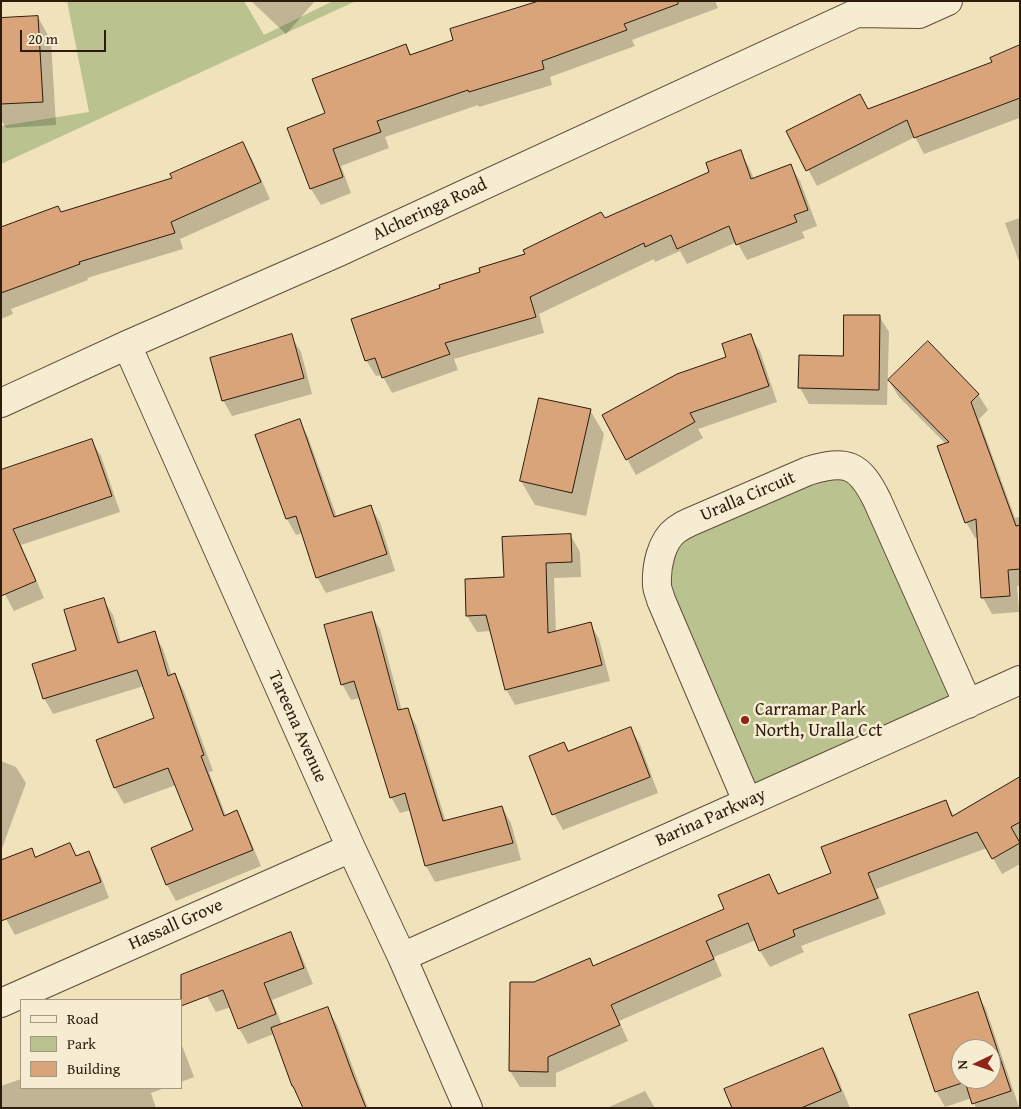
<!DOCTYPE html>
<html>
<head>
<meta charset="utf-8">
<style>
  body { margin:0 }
  #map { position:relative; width:1021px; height:1109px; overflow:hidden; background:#f0e2ba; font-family:"Gentium Book Plus",serif }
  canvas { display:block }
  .frame { position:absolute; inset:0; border:2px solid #2d1b0c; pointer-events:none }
  .legend { position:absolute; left:20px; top:999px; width:162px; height:90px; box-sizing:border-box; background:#f5ecd2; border:1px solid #a59883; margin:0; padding:6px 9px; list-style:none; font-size:15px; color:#2d1b0c }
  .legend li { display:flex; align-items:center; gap:10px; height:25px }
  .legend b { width:25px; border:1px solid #a59883 }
  .north { position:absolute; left:951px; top:1039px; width:50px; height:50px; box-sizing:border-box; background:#f5ecd2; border:1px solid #a59883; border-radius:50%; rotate:267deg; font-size:14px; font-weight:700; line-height:20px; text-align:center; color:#2d1b0c }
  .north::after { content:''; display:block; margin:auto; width:18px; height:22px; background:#8f2418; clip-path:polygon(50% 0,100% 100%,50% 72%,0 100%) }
  .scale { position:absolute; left:20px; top:30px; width:86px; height:22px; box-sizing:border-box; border:2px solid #2d1b0c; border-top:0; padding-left:6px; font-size:15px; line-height:18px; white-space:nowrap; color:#2d1b0c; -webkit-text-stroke:4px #f5ecd2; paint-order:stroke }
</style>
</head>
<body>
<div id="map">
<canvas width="1021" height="1109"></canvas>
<div class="frame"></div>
<ul class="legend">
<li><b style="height:6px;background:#f5ecd2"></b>Road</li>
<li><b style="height:14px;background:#bac38f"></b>Park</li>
<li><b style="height:14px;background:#daa47b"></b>Building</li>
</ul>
<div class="north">N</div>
<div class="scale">20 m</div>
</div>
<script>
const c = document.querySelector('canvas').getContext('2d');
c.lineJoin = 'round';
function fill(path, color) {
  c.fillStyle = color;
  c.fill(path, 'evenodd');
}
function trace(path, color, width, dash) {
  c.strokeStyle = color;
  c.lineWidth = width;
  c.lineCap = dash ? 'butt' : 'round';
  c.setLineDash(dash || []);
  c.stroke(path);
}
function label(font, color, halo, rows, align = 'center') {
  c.font = font + ' "Gentium Book Plus",serif';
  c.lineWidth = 5;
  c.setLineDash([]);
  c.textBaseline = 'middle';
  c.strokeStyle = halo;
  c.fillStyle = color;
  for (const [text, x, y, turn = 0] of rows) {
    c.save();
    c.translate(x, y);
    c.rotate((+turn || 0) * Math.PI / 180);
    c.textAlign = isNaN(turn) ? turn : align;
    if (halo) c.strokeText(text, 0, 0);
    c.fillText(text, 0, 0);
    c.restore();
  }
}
const green = new Path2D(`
  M67,1H244L264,35L333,1H356L1,164V126L89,112Z
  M854,469L968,704L747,801L657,571L675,530Z`);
const shadow = new Path2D(`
  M251,1H315L286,34Z
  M538,1H715L718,8L632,40L635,46L550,77L552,85L479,107L478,105L385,137L389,148L341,166L351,193L321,205L311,189L289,128L327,114L406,46L412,56L455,41L538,3Z
  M38,17L51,41L56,125L6,128L1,120V19Z
  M1020,46V120L1019,118L924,154L915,137L817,186L788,132L868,110L994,63Z
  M243,144L252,159L270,199L180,239L183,249L87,278L88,280L11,309L13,314L1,319V247L61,213L174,179Z
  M740,151L749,167L754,179L790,165L800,181L817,226L802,232L805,238L747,260L737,242L687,264L680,251L655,262L654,259L539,314L544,333L454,359L458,370L392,393L382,375L376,376L366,360L481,273L527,255L710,172Z
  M1020,218V264L1005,223Z
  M879,316L889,332L887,405L809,404L800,388L845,357Z
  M291,336L301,352L312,394L232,416L223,400Z
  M750,336L760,351L777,402L698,429L703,438L636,475L627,459Z
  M889,381L978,394L988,410L979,419L1015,518L1020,517V586H1017L1019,612L992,614L983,598L979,537L975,538L966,522L946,444L899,397Z
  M590,410L604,434L586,516L535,505L521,481Z
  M299,421L308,437L337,517L370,506L380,522L395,571L326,593L317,577L302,533L296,535L287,519L257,436Z
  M92,441L101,456L120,512L21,545L44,598L14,611L1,587V483Z
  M571,536L580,552L581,577L554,578L556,632L590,623L599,639L610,681L515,705L506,689L491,631L477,632L467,616L505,579Z
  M103,599L113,615L121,643L154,633L163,649L172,676L175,675L184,691L213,771L209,772L226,816L236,812L245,828L261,866L176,901L167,885L153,848L195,831L176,785L124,804L115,788L98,740L156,719L144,686L53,714L44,698L78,651Z
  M371,614L380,629L402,711L407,709L416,725L446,822L502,807L511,823L521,860L435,882L426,866L411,810L400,813L391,797L360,698L351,700L342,684Z
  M630,728L640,744L658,793L563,830L554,814L564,744L569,752Z
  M1,761L16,767L26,783L1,851Z
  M1020,778V843L1019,844L1020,864L1002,874L987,848L876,889L886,914L801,946L804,952L770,967L760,951L756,940L714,957L722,976L619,1021L628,1041L556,1073V1087H520L510,1071L534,984L594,967L725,909L769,875L779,894L832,873L946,802L954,816Z
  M70,845L77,857L88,853L98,869L109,898L15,935L6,919L32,850L36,858Z
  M290,934L299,950L313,984L272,1000L282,1025L328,1009L337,1025L368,1108H304L274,1034L248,1044L239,1028L231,1007L216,1012L207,996L197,970Z
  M977,993L986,1009L1019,1107L976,1108L972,1098L945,1107L936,1091ZM961,1049H991V1079H961Z
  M181,1043L194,1077L181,1082Z
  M822,1050L836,1074L850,1108H733Z
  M21,1079V1088H165L151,1093L156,1108H1V1086Z
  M645,1091L655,1108H607Z`);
const building = new Path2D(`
  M539,1H678V4L624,24L627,30L542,61L544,69L469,92L468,90L377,121L381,132L333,149L343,177L310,189L287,128L325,113L312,79L406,44L410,55L453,40L450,29Z
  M38,16L43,102L1,104V18Z
  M1020,45V98L914,138L907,120L806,171L786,131L860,94L868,109L992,62L990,58Z
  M243,142L261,182L171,222L175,233L79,262L80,264L1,293V227L58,206L61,212L172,178L170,174Z
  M741,150L751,179L791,164L808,210L794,215L797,222L736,245L729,226L677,249L671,235L645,247L644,243L530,297L536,317L445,343L450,354L382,378L375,358L365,361L351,319L440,288L439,285L480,272L479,268L525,254L523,250L601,212L605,218L709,172L706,163Z
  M844,315H880L879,390L798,388L799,355L843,356Z
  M292,334L304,378L222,401L210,358Z
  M751,334L769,386L690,413L695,422L626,460L602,415L677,374L726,357L722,344Z
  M928,341L979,394L971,402L1016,526L1020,525V569L1008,570L1010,596L981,598L976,519L965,523L937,446L949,442L888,380Z
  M539,398L591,409L572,493L520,481Z
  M300,419L334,517L371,505L387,554L316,578L296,516L286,519L255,435Z
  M92,439L112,496L13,529L36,581L1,596V470Z
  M571,534L572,562L546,563L548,633L591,622L602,665L505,690L486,615L466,616L465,579L504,577L502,537Z
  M104,598L118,643L155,631L168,676L175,673L204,755L201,756L224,816L237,810L253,850L166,885L151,848L193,830L168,768L114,788L96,740L154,718L137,670L43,699L32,664L76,650L64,610Z
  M372,612L398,710L408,708L443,821L502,806L513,843L425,866L405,793L390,798L354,681L341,685L324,625Z
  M631,727L650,777L552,815L529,756L564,742L568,751Z
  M1020,777V822L1011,827L1020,843L992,859L977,832L868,873L878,898L793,930L795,936L759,951L748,923L706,941L714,959L611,1005L620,1025L548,1057V1072L509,1071L510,982H534L590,958L593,966L724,909L718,895L769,874L778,894L831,873L821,847L946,800L952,816Z
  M70,843L76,856L89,851L101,882L1,921V860L32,848L35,857Z
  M291,932L304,968L264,983L276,1014L238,1029L223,990L181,1006V975Z
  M978,992L1011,1091L972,1104L965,1082L935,1092L909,1015ZM961,1049H991V1079H961Z
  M328,1007L353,1075L366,1108H303L293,1086H292L271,1028Z
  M823,1048L841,1091L801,1108H732L724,1089Z`);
const minor = new Path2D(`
  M857,13L919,14L948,1
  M127,345L351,848L402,957L468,1108
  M1,403L127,345L339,252L857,13L866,1
  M747,801L661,600C660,595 657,590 657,585C656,567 661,541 676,530C680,527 685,524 690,522L808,471C847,459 859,464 877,500L968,704
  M402,957L1020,680
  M1,1003L351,848`);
const markers = [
  [745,720,5,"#8f2418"]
];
const streetNames = [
  ["Alcheringa Road",430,210,-25],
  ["Uralla Circuit",748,497,-23],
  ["Tareena Avenue",297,727,66],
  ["Barina Parkway",711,818,-24],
  ["Hassall Grove",176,925,-24]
];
const poiNames = [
  ["Carramar Park",755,710],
  ["North, Uralla Cct",755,731]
];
fill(green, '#bac38f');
fill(shadow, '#0003');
fill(building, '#daa47b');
trace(building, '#2d1b0c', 1);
trace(minor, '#5e4d38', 30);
trace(minor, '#f5ecd2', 28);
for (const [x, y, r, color] of markers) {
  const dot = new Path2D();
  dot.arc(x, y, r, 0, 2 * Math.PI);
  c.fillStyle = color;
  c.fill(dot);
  trace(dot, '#f5ecd2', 2);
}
label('18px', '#2d1b0c', '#f5ecd2', streetNames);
label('18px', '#2d1b0c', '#f5ecd2', poiNames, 'left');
</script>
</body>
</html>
